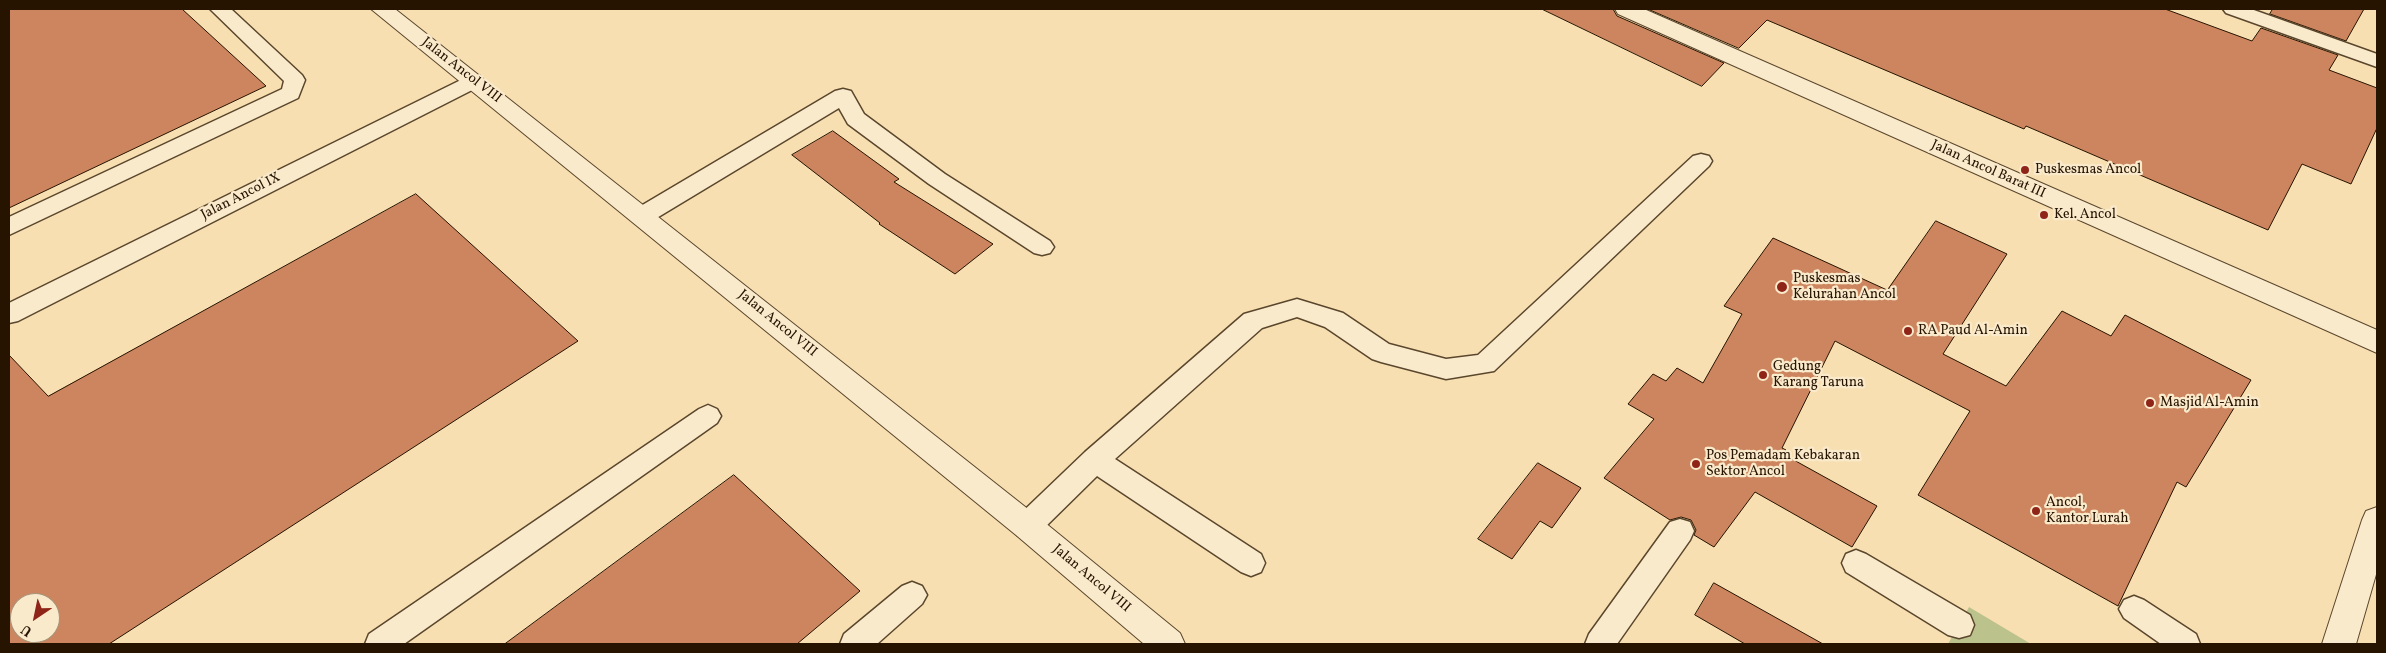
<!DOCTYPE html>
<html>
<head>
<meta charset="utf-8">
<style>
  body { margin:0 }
  #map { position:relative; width:2386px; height:653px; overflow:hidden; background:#f7dfb1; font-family:Vollkorn,serif }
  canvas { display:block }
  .frame { position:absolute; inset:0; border:10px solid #261300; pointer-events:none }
  .north { position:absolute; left:10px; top:593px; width:50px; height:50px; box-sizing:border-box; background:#faeacc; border:1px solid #a5947a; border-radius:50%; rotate:214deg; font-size:14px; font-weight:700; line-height:20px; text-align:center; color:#261300 }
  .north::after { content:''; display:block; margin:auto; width:18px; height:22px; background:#8f2418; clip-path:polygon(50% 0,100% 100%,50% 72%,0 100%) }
</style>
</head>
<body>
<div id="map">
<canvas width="2386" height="653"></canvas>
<div class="frame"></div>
<div class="north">U</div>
</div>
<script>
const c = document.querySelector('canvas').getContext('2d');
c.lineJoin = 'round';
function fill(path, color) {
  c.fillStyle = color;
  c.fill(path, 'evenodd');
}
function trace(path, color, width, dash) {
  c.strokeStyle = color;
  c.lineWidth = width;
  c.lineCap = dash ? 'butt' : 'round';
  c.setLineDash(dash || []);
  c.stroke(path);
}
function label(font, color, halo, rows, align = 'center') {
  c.font = font + ' Vollkorn,serif';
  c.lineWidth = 4.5;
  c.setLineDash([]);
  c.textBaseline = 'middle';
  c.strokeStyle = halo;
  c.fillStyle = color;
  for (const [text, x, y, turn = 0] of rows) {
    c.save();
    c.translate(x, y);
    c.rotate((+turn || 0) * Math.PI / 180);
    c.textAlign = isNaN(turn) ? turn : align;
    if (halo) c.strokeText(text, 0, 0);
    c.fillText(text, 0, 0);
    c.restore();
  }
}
const green = new Path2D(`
  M1969,607L2031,644H1948Z`);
const building = new Path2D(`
  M9,9H182L266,86L9,208Z
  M1542,9H1613L1617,16L1724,63L1702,86Z
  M1648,9H2165L2252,41L2261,28L2338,55L2329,70L2377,88V128L2351,184L2302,164L2268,230L2026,126L2024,129L1767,20L1739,48Z
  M2273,9H2364L2346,41L2270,14Z
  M833,131L899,179L894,182L993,244L955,274L879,224L880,223L792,155Z
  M416,194L578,341L109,644H9V355L48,396ZM20,603H50V633H20Z
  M1936,221L2007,254L1943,354L2006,386L2062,311L2111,336L2125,315L2251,380L2186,487L2177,482L2118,606L1918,495L1970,411L1835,341L1782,448L1786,450L1783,454L1877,506L1852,547L1755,492L1714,547L1694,535L1696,530L1691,520L1681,517L1670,520L1604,478L1654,419L1628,404L1653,374L1666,381L1677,368L1703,383L1742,314L1724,306L1773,238L1887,290Z
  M1538,463L1581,488L1552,528L1540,521L1512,559L1478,539Z
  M734,475L860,591L797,644H505Z
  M1714,583L1823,644H1745L1695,615Z`);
const service = new Path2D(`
  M210,9H231L302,75L305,80L298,98L9,235V217L282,89L284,81Z
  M2223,9H2251L2377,54V67L2226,13Z
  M473,74L480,76L483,81L480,86L18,321L9,323V303Z
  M843,89L851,91L864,114L945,174L1050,241L1054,247L1050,253L1042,255L1034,253L929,184L848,124L839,108L650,222L642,224L634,222L630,216L634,210L835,91Z
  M1701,154L1709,156L1712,161L1709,166L1494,371L1446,379L1381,362L1372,359L1325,327L1297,317L1262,328L1115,459L1261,554L1265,563L1261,572L1251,576L1241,572L1097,476L1037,535L1027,538L1017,535L1013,526L1017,517L1085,452L1244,314L1297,299L1343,313L1389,344L1446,359L1478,355L1693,156Z
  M708,405L717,409L721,416L717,423L404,644H365L369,634L699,409Z
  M1680,519L1690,522L1694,531L1690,540L1617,644H1585L1589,634L1670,522Z
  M1856,550L1866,554L1970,615L1974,625L1970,635L1959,638L1948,635L1846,572L1842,563L1846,554Z
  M912,582L922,586L927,595L922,604L877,644H840L844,634L902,586Z
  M2134,596L2144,600L2196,634L2200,644H2161L2124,618L2119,609L2124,600Z`);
const minor = new Path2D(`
  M1615,9H1644L2377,330V353L1618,14Z`);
const tertiary = new Path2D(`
  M371,9H395L1038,517L1180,633L1185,644H1144L1016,535Z
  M2377,507V571L2356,644H2322L2362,520L2366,511Z`);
const markers = [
  [2025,170,5,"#8f2418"],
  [2044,215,5,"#8f2418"],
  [1782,287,6,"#8f2418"],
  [1908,331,5,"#8f2418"],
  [1763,375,5,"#8f2418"],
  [2150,403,5,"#8f2418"],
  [1696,464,5,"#8f2418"],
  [2036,511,5,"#8f2418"]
];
const streetNames = [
  ["Jalan Ancol VIII",461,71,38],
  ["Jalan Ancol Barat III",1988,170,24],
  ["Jalan Ancol IX",241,197,-27],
  ["Jalan Ancol VIII",777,324,39],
  ["Jalan Ancol VIII",1091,579,40]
];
const poiNames = [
  ["Puskesmas Ancol",2035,170],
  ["Kel. Ancol",2054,215],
  ["Puskesmas",1793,279],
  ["Kelurahan Ancol",1793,295],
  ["RA Paud Al-Amin",1918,331],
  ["Gedung",1773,367],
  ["Karang Taruna",1773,383],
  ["Masjid Al-Amin",2160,403],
  ["Pos Pemadam Kebakaran",1706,456],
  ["Sektor Ancol",1706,472],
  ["Ancol,",2046,503],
  ["Kantor Lurah",2046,519]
];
fill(green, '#bcc28c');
fill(building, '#cc855e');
trace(building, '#261300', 1);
trace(service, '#5a462c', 3);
trace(minor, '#5a462c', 2);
trace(tertiary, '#5a462c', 2);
fill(service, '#faeacc');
fill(minor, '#faeacc');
fill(tertiary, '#faeacc');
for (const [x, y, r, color] of markers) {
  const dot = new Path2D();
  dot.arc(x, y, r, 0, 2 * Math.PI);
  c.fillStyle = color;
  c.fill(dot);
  trace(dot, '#faeacc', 2);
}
label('14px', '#261300', '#faeacc', streetNames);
label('14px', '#261300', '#faeacc', poiNames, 'left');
</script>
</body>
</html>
